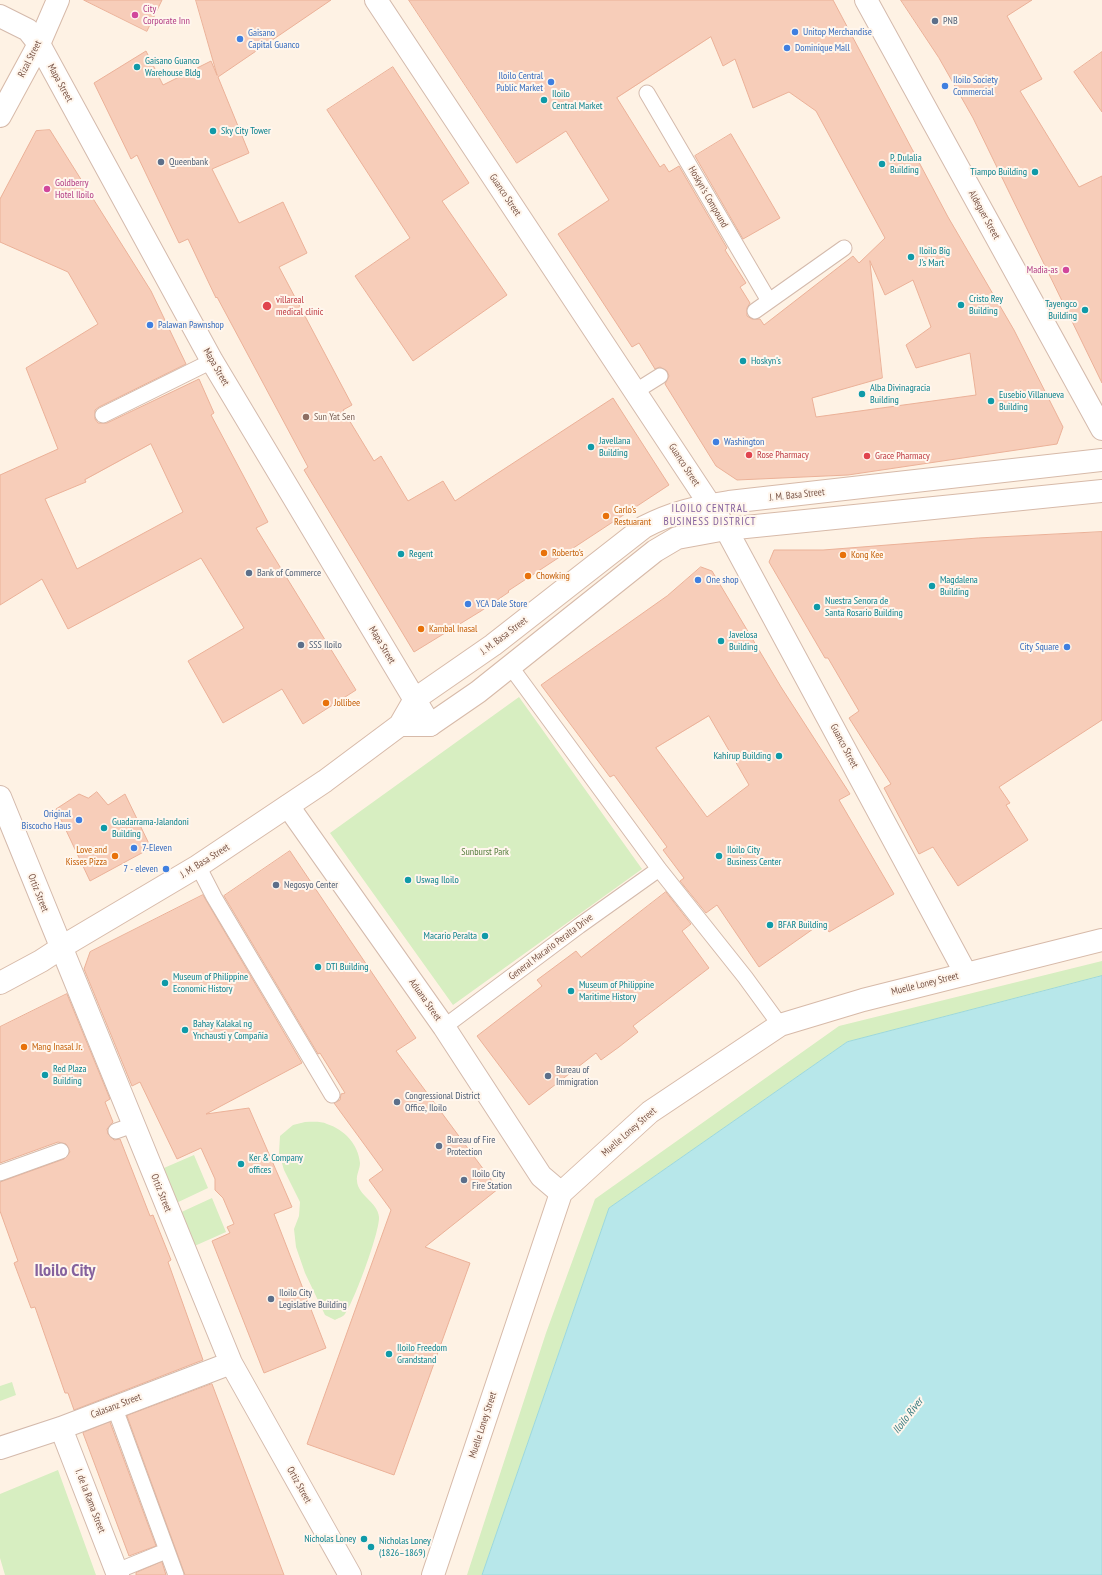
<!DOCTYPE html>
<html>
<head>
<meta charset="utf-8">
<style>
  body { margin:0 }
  canvas { display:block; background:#fef2e4 }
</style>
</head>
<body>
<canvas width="1102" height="1575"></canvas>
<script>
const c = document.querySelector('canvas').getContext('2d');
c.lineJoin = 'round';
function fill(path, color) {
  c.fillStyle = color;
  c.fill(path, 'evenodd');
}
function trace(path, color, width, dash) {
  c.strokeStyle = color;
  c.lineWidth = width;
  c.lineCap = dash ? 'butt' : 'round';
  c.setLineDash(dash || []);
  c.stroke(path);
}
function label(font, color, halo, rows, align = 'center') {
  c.font = font + ' "PT Sans Narrow",sans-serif';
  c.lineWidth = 4;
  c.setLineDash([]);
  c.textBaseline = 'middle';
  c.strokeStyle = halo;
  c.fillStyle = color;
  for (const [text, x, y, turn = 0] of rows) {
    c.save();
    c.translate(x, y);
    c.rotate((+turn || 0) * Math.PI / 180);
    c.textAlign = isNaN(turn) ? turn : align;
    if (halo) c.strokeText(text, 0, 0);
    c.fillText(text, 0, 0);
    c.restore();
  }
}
const green = new Path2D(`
  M519,697L642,869L453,1005L330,833Z
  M1102,961V976L847,1042L609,1208L482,1575H467L546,1333L595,1199L839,1026Z
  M305,1122C312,1122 321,1121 327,1124C345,1130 358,1144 360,1163C360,1169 356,1175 357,1181C358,1196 378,1202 379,1217C380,1231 354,1302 345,1314C343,1317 338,1318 335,1320L325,1315L305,1273L296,1247L294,1229L299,1216L300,1202L284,1170L279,1153L280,1136L293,1125Z
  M194,1155L208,1188L172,1205L157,1171Z
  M212,1198L226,1232L190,1248L175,1215Z
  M12,1382L16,1395L0,1401V1386Z
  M58,1470L96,1575H5L0,1558V1494Z`);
const water = new Path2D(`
  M1102,976V1575H482L609,1208L847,1042Z`);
const building = new Path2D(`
  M84,0H162L147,31Z
  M196,0H331L218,77L249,153L212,169L239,223L283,202L307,253L279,267L352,405L343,410L374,461L381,456L408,501L443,481L455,501L613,398L669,485L508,591L509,592L481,611L414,652L304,470L308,467L217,297L216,298L188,239L179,243L137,155L131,159L94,83L146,51L163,85L211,61L217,75Z
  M409,0H833L948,217L1014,330L1063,427L1057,444L848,475L737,480L716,466L665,384L669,376L667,371L660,367L655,369L639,343L632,347L558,234L609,200L566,131L517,163ZM711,37L723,66L735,59L753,108L789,92L816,111L885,238L859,263L853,256L764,325L760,319H752L747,316V308L750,303L740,287L746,283L725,250L727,248L679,166L669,172L664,164L660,167L617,98ZM870,261L885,295L913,280L931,327L906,345L916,368L970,353L976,395L816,417L812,398L882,378Z
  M901,0H1032L1007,16L1042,79L1020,91L1079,187L1102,176V383L973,118L939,58Z
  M1102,52V112L1074,72Z
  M393,67L469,183L442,201L507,295L413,361L355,276L410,238L327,110Z
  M50,130L151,291L186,364L99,407L95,410V419L98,423H107L199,379L214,413L211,415L268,522L256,528L356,690L303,724L282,689L223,723L188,661L244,628L201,558L68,629L42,579L0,605V475L58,449L26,368L98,324L68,272L0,242V199L36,131ZM151,444L183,512L77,569L45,499L86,482L85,480Z
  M731,134L780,218L743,239L695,156Z
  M1102,532V720L999,787L1010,803L1006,805L1028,840L958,886L933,847L919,854L884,788L891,784L849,718L859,711L828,658H825L769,562L774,550H823L978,538Z
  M701,567L712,571L781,687L850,794L839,800L894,894L829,932L823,922L759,967L717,905L706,913L680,881L684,878L663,850L667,847L614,775L610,777L541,685L667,596ZM709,716L749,785L707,817L656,748Z
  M97,792L108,805L125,794L151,848L90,881L56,809L79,794L88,798Z
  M290,851L416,1038L396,1051L498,1189L425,1247L470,1263L394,1475L307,1444L391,1210L369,1180L383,1170L334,1103L340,1100L341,1094L345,1093L320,1053L318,1054L224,896Z
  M666,892L691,924L682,931L709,968L633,1026L638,1032L619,1047L601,1060L596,1053L529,1105L477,1036L542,986L537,980L576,951L581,957Z
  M203,895L302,1063L206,1114L249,1108L292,1207L274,1214L326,1348L264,1373L212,1241L230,1233L227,1227L234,1224L223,1198L215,1190V1179L201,1148L177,1159L140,1082L132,1086L84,969L90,952Z
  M67,994L110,1099L105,1102L113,1122L107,1129L108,1134L114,1140L120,1139L150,1216L153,1215L171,1260L168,1262L203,1360L74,1410L68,1393H65L35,1307L31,1308L14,1263L18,1261L0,1211V1182L64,1159L70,1152L66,1144L58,1142L0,1163V1027Z
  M212,1384L284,1575H185L127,1416Z
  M110,1422L156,1546L129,1556L83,1433Z
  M162,1562L166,1575H136V1573Z`);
const lane = new Path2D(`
  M647,93L769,301
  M755,311L844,248
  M636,391L660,376
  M103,415L212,361
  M510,666L659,869L745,977L780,1025
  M198,866L214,897L332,1095
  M444,1027L579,926L659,869
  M116,1131L133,1125
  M0,1173L61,1151
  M114,1406L176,1575
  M117,1571L166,1551`);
const street = new Path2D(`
  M376,0L726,529L966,974
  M866,0L1102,429
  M0,16L28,30L39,44L212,361L430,725
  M0,797L231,1363L350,1575
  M288,806L444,1027L541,1176L561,1193
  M61,1428L118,1575
  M0,1448L61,1428L231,1363`);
const secondary = new Path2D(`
  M0,116L39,44L58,0
  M400,725H430L478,692L655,551L677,538L726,529L1102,491
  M0,983L41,961L70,942L198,866L325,781L400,725L415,699L493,645L644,527C673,512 697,507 729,502L1102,460
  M433,1575L561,1193L650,1112L780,1025L863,1000L1102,940`);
const markers = [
  [135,15,4,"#d1479c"],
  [935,21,4,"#5c6f8a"],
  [795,32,4,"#3f7fe0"],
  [240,39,4,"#3f7fe0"],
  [787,48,4,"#3f7fe0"],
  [137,67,4,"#0f9aa8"],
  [551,82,4,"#3f7fe0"],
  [945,86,4,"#3f7fe0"],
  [544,100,4,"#0f9aa8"],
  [213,131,4,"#0f9aa8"],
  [161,162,4,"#5c6f8a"],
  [882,164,4,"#0f9aa8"],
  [1035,172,4,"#0f9aa8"],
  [47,189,4,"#d1479c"],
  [911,257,4,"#0f9aa8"],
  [1066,270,4,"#d1479c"],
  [961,305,4,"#0f9aa8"],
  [267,306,5,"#e0444e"],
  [1085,310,4,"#0f9aa8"],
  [150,325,4,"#3f7fe0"],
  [743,361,4,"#0f9aa8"],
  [862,394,4,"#0f9aa8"],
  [991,401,4,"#0f9aa8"],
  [306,417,4,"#8d6e63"],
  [716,442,4,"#3f7fe0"],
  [591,447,4,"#0f9aa8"],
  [749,455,4,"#e0444e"],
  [867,456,4,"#e0444e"],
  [606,516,4,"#e8710a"],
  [544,553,4,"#e8710a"],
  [401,554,4,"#0f9aa8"],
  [843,555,4,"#e8710a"],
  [249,573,4,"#5c6f8a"],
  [528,576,4,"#e8710a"],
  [698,580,4,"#3f7fe0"],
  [932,586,4,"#0f9aa8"],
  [468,604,4,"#3f7fe0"],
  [817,607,4,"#0f9aa8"],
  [421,629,4,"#e8710a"],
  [721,641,4,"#0f9aa8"],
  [301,645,4,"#5c6f8a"],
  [1067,647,4,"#3f7fe0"],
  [326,703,4,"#e8710a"],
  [779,756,4,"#0f9aa8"],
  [79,820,4,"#3f7fe0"],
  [104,828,4,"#0f9aa8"],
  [134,848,4,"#3f7fe0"],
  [115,856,4,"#e8710a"],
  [719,856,4,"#0f9aa8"],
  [166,869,4,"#3f7fe0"],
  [408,880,4,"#0f9aa8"],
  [276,885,4,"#5c6f8a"],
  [770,925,4,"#0f9aa8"],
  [485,936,4,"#0f9aa8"],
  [318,967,4,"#0f9aa8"],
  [165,983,4,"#0f9aa8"],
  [571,991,4,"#0f9aa8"],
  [185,1030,4,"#0f9aa8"],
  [24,1047,4,"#e8710a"],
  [45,1075,4,"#0f9aa8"],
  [548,1076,4,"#5c6f8a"],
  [397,1102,4,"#5c6f8a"],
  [439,1146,4,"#5c6f8a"],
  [241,1164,4,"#0f9aa8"],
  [464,1180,4,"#5c6f8a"],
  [271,1299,4,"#5c6f8a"],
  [389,1354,4,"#0f9aa8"],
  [364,1539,4,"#0f9aa8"],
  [371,1547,4,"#0f9aa8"]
];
const hotelNames = [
  ["City",143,9],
  ["Corporate Inn",143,21],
  ["Goldberry",55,183],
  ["Hotel Iloilo",55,195],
  ["Madia-as",1058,270,"right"]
];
const serviceNames = [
  ["PNB",943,21],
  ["Queenbank",169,162],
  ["Bank of Commerce",257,573],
  ["SSS Iloilo",309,645],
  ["Negosyo Center",284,885],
  ["Bureau of",556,1070],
  ["Immigration",556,1082],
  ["Congressional District",405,1096],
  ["Office, Iloilo",405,1108],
  ["Bureau of Fire",447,1140],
  ["Protection",447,1152],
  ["Iloilo City",472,1174],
  ["Fire Station",472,1186],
  ["Iloilo City",279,1293],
  ["Legislative Building",279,1305]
];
const shopNames = [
  ["Unitop Merchandise",803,32],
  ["Gaisano",248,33],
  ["Capital Guanco",248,45],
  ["Dominique Mall",795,48],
  ["Iloilo Central",543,76,"right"],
  ["Public Market",543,88,"right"],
  ["Iloilo Society",953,80],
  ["Commercial",953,92],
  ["Palawan Pawnshop",158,325],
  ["Washington",724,442],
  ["One shop",706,580],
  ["YCA Dale Store",476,604],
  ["City Square",1059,647,"right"],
  ["Original",71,814,"right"],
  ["Biscocho Haus",71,826,"right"],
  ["7-Eleven",142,848],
  ["7 - eleven",158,869,"right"]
];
const streetNames = [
  ["Rizal Street",30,59,-63],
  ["Mapa Street",60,83,61],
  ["Guanco Street",505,195,56],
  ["Hoskyn's Compound",708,197,60],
  ["Aldeguer Street",984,215,61],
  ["Mapa Street",216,367,60],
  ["Guanco Street",684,465,57],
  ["J. M. Basa Street",797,495,-6],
  ["J. M. Basa Street",504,636,-37],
  ["Mapa Street",382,645,59],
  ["Guanco Street",844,746,62],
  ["J. M. Basa Street",205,861,-32],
  ["Ortiz Street",38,893,68],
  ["General Macario Peralta Drive",551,947,-37],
  ["Muelle Loney Street",925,984,-14],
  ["Aduana Street",425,1000,55],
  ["Muelle Loney Street",629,1132,-41],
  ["Ortiz Street",161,1193,68],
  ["Calasanz Street",116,1406,-21],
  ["Muelle Loney Street",483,1425,-72],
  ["Ortiz Street",299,1485,61],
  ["I. de la Rama Street",90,1501,69]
];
const cultureNames = [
  ["Gaisano Guanco",145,61],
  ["Warehouse Bldg",145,73],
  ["Iloilo",552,94],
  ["Central Market",552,106],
  ["Sky City Tower",221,131],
  ["P. Dulalia",890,158],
  ["Building",890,170],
  ["Tiampo Building",1027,172,"right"],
  ["Iloilo Big",919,251],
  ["J's Mart",919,263],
  ["Cristo Rey",969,299],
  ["Building",969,311],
  ["Tayengco",1077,304,"right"],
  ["Building",1077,316,"right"],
  ["Hoskyn's",751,361],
  ["Alba Divinagracia",870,388],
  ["Building",870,400],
  ["Eusebio Villanueva",999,395],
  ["Building",999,407],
  ["Javellana",599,441],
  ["Building",599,453],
  ["Regent",409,554],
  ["Magdalena",940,580],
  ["Building",940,592],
  ["Nuestra Senora de",825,601],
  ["Santa Rosario Building",825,613],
  ["Javelosa",729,635],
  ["Building",729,647],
  ["Kahirup Building",771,756,"right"],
  ["Guadarrama-Jalandoni",112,822],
  ["Building",112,834],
  ["Iloilo City",727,850],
  ["Business Center",727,862],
  ["Uswag Iloilo",416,880],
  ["BFAR Building",778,925],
  ["Macario Peralta",477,936,"right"],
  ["DTI Building",326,967],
  ["Museum of Philippine",173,977],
  ["Economic History",173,989],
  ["Museum of Philippine",579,985],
  ["Maritime History",579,997],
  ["Bahay Kalakal ng",193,1024],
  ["Ynchausti y Compañia",193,1036],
  ["Red Plaza",53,1069],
  ["Building",53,1081],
  ["Ker & Company",249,1158],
  ["offices",249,1170],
  ["Iloilo Freedom",397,1348],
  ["Grandstand",397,1360],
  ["Nicholas Loney",356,1539,"right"],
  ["Nicholas Loney",379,1541],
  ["(1826–1869)",379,1553]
];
const healthNames = [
  ["villareal",276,300],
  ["medical clinic",276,312],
  ["Rose Pharmacy",757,455],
  ["Grace Pharmacy",875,456]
];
const educationNames = [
  ["Sun Yat Sen",314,417]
];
const foodNames = [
  ["Carlo's",614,510],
  ["Restuarant",614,522],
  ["Roberto's",552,553],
  ["Kong Kee",851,555],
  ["Chowking",536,576],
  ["Kambal Inasal",429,629],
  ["Jollibee",334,703],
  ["Love and",107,850,"right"],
  ["Kisses Pizza",107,862,"right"],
  ["Mang Inasal Jr.",32,1047]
];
const parkNames = [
  ["Sunburst Park",485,852]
];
const neighbourhoodNames = [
  ["ILOILO CENTRAL",710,509],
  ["BUSINESS DISTRICT",710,522]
];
const waterNames = [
  ["Iloilo River",908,1416,-52]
];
const townNames = [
  ["Iloilo City",65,1271]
];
fill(green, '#d7eec1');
fill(water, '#b7e7ea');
trace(water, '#9cd8dd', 1);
fill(building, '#f7cdb9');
trace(building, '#ebb198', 1);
trace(lane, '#d4baac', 17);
trace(street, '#d4baac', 24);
trace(secondary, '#d7baa9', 24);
trace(lane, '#fff', 15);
trace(street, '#fff', 22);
trace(secondary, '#fff', 22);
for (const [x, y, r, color] of markers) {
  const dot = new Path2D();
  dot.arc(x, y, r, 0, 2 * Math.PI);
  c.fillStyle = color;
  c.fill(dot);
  trace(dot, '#fff6ed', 1.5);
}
label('10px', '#b23c85', '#fff6ed', hotelNames, 'left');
label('10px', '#4e5e75', '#fff6ed', serviceNames, 'left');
label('10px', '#366cbe', '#fff6ed', shopNames, 'left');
label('10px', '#7a5547', '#fff6ed', streetNames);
label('10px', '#0d838f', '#fff6ed', cultureNames, 'left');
label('10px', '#be3a42', '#fff6ed', healthNames, 'left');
label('10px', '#785e54', '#fff6ed', educationNames, 'left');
label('10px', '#c56008', '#fff6ed', foodNames, 'left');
label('10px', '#537b3b', '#fff6ed', parkNames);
c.letterSpacing = '1px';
label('11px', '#85629e', '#fff6ed', neighbourhoodNames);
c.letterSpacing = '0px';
label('italic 11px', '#397b81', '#fff6ed', waterNames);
label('bold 18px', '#85629e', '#fff6ed', townNames);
</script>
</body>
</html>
